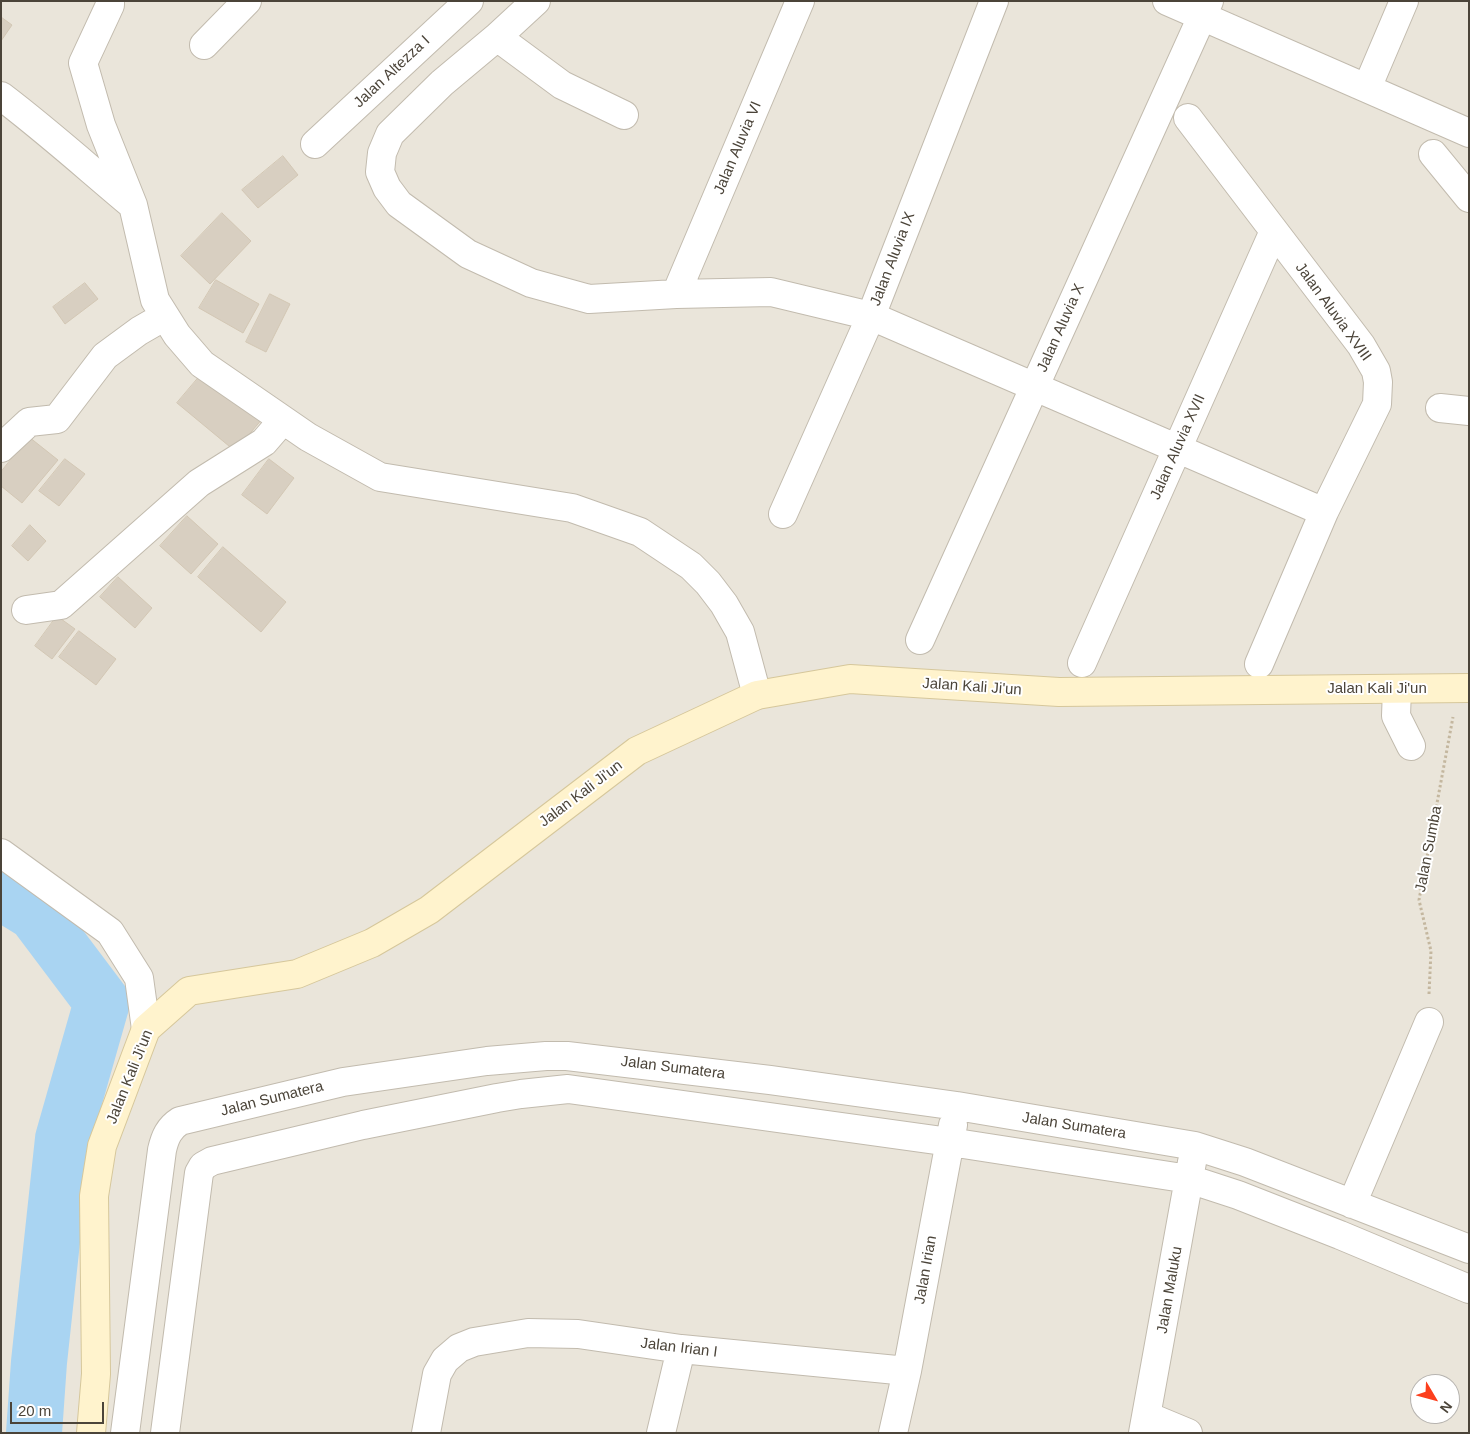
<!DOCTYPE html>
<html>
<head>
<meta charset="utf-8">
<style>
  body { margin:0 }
  #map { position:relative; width:1470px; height:1434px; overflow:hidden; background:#f6f3ec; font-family:Arial,sans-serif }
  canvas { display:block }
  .frame { position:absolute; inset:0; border:2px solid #4b4439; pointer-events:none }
  .north { position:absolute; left:1410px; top:1374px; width:50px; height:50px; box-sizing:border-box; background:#fff; border:1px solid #b7b4b0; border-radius:50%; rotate:127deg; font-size:14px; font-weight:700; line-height:20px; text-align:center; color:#4b4439 }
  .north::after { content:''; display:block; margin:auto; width:18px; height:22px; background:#fc3f1d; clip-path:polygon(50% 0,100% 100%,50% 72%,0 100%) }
  .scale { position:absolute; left:10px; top:1402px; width:94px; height:22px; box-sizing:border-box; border:2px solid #4b4439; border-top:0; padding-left:6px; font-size:15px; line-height:18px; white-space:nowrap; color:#4b4439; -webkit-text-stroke:4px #fff; paint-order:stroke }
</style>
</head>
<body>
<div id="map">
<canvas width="1470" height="1434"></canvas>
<div class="frame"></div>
<div class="north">N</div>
<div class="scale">20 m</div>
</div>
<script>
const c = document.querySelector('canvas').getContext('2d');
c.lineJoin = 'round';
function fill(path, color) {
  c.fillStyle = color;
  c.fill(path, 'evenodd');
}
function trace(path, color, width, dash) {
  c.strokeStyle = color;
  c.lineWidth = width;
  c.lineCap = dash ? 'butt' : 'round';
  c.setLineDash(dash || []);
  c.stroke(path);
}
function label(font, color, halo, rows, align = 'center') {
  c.font = font + ' Arial,sans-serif';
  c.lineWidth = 4;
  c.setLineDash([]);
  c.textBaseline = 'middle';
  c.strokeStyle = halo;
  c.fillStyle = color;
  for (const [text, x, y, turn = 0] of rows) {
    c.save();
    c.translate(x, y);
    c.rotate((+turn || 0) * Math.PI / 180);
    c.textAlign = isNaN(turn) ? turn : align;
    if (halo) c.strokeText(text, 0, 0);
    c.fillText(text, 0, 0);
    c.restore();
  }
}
const residential = new Path2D(`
  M1,1H1469V1433H1ZM1420,1384H1450V1414H1420Z`);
const river = new Path2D(`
  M1,892L35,913L102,1002L63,1139L39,1362L34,1433`);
const building = new Path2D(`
  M1,17L12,25L1,41Z
  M283,156L298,175L258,208L242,190Z
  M222,213L251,241L210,284L181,256Z
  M216,280L259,304L243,333L199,308Z
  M85,283L98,299L65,324L53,307Z
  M270,294L290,304L266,352L246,342Z
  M205,370L263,418L235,451L177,403Z
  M29,437L58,460L22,503L1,486V472Z
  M65,459L85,474L59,506L39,491Z
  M269,459L294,478L267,514L242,495Z
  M187,516L218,544L191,574L160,546Z
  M30,525L46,541L28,561L12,546Z
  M223,547L286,602L261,632L198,577Z
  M118,577L152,608L135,628L100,597Z
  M57,616L75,629L52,659L35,646Z
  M79,631L116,659L96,685L59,657Z`);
const path = new Path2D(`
  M1429,994L1431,951L1419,900L1453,717`);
const street = new Path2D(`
  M110,1V5L83,63L101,125L133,205L155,300L177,335L202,364L308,437L380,477L572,508L640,532L691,566L708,583L724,604L740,632L757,695
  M536,1L497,37L562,85L624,115
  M1167,1L1469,133
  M497,37L442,83L390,134L382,153L380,172L387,188L399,204L468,254L531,283L589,299L676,294L771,292L871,316L1324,512
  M204,45L247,1
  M1367,88L1404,1
  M1,96C46,130 87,167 130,203
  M1188,118L1361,345L1376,371L1378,382L1377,404L1324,512L1259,664
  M315,144L469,1
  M1433,154L1469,198
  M676,294L800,1
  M1440,408L1469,411
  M1,448L29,422L57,419L105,356L139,331L165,316
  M783,514L871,316L994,1
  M26,610L61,605L199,483L264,442L283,420
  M920,640L1209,1
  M1082,663L1274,231
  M1397,689L1396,716L1411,746
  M1,853L110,932L139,978L146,1029
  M1352,1204L1429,1022
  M1147,1416L1188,1433
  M125,1433L162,1150C165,1137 169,1128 180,1121L343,1082L487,1061L546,1056H567L770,1080L957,1106L1195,1146L1245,1162L1469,1249
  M165,1433L199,1173L203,1166L212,1161L363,1125L497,1098L521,1094L568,1089L950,1142L1189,1179L1238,1195L1340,1235L1469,1289
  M426,1433L437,1374L445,1360L459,1348L474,1342L528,1333L578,1334L681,1349L907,1371
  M661,1433L681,1349
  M893,1433L907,1371L953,1125
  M1143,1433L1192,1162`);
const secondary = new Path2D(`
  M91,1433L96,1374L94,1196L102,1146L146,1029L189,991L297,974L372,943L429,910L637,751L757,695L850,679L1059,692L1469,688`);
const streetNames = [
  ["Jalan Altezza I",392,72,-43],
  ["Jalan Aluvia VI",738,148,-67],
  ["Jalan Aluvia IX",893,259,-69],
  ["Jalan Aluvia XVIII",1333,312,54],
  ["Jalan Aluvia X",1061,328,-66],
  ["Jalan Aluvia XVII",1178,447,-66],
  ["Jalan Kali Ji'un",972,687,4],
  ["Jalan Kali Ji'un",1377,689],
  ["Jalan Kali Ji'un",581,794,-37],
  ["Jalan Sumba",1429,849,-79],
  ["Jalan Sumatera",673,1068,7],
  ["Jalan Kali Ji'un",130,1077,-68],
  ["Jalan Sumatera",272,1099,-14],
  ["Jalan Sumatera",1074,1126,9],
  ["Jalan Irian",926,1270,-80],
  ["Jalan Maluku",1170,1290,-80],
  ["Jalan Irian I",679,1348,7]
];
fill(residential, '#eae5da');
trace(river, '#a9d4f2', 56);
fill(building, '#d8cfc1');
trace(building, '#d3c7b4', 1);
trace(street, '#c2bbae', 30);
trace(secondary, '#d6c79b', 30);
trace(path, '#c4b79f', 3, [2.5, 2.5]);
trace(street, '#fff', 28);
trace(secondary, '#fff3cd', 28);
label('15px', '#4b4439', '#fff', streetNames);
</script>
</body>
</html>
